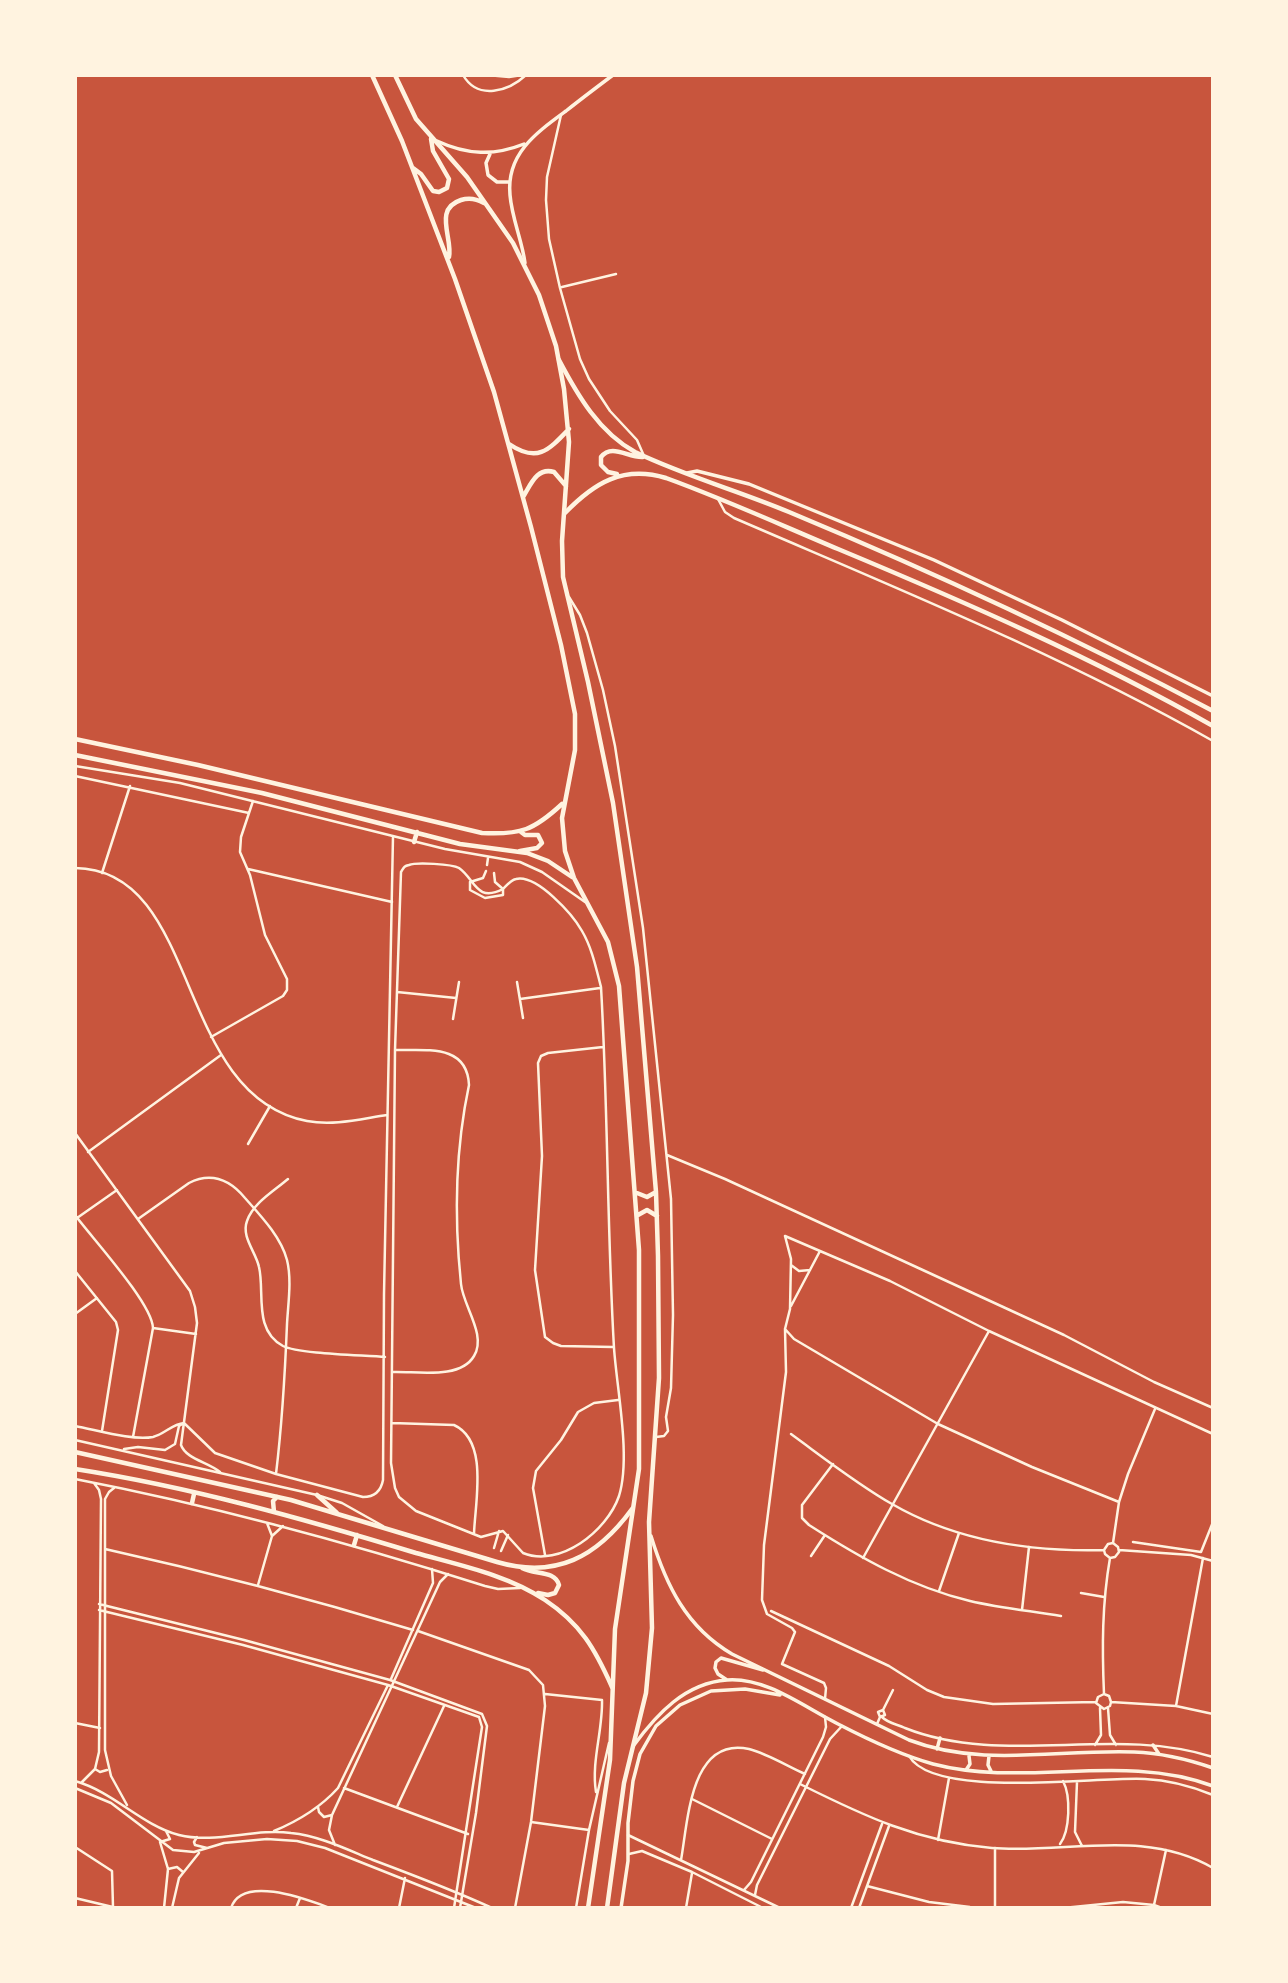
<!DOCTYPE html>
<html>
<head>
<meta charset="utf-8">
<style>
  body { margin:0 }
  #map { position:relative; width:1288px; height:1983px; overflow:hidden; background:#c8553d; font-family:"Open Sans",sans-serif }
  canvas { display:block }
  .frame { position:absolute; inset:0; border:77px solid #fff3e0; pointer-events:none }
</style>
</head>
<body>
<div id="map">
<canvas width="1288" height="1983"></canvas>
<div class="frame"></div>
</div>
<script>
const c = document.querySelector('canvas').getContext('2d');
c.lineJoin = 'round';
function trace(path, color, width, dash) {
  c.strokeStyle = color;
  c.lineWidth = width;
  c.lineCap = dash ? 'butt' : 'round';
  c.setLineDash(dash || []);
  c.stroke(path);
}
const minor = new Path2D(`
  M463,75C478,101 509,91 526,75
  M487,75L509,77L522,75
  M561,115L547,177L546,200L549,239L560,288L580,359L589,379L610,411L637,440L644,456
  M562,287L616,274
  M718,499L725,512L734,518C896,588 1059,654 1213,741
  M569,597L580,615L587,633L603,690L615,746L643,928L671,1199L673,1315L671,1388L666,1417L668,1431L664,1436L656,1437
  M75,766L180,783L445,849L520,862L542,872L585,902
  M75,776L249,813
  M487,865L488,858
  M75,868C202,869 173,1095 307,1121C334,1126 360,1119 387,1115
  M248,869L392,902
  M102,873L130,786
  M494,873L495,882L503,889
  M470,882V890L485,898L503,895V889C507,885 511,880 516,879C537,874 573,915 582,931C592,948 596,968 601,987C608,1107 607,1228 614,1348C617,1391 631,1457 619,1496C607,1531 560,1568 523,1553L503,1531L481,1537L416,1511L399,1497L395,1488L391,1463L395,1050L401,872C404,867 404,866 409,865C416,862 452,864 459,868C475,879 476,903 503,889
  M470,882L483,878L486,871
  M517,982L523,1018
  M397,992L456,998
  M520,999L600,988
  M453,1019L459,982
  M211,1037L283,996L287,990V979L265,935L250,875L240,852L241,837L253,801
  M603,1047L548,1053L541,1056L538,1063L542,1156L535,1270L545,1337L553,1343L561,1346L613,1347
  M75,1133L190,1291L195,1307L197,1323L181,1445C186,1459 208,1462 220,1472
  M248,1144L270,1106
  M88,1152L221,1055
  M667,1155L725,1179L1064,1335L1154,1382L1213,1408
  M288,1179C274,1191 253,1203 247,1221C241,1237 256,1252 259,1267C265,1292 253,1330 283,1346C299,1354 364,1355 385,1357
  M75,1215C92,1238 152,1303 153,1328L133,1437
  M77,1218L117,1190
  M138,1219L189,1183C211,1172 230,1180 245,1198C261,1216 281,1237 287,1260C292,1280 288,1304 287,1324C285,1374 282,1424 276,1474
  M785,1236L791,1259L790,1309L785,1329L786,1372L764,1545L762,1600L767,1614L792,1628L795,1632L782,1664L824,1683L826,1688L825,1699
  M785,1236L890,1281L989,1331L1213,1434
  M791,1265L799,1271L810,1270
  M75,1271L116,1322L118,1330L102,1431
  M791,1306L820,1251
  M75,1314L97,1298
  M153,1328L196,1334
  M785,1329L794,1339L938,1424L1032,1467L1119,1502
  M393,1372C416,1371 460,1380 474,1356C487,1335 463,1306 461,1284C454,1217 455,1151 469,1085C467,1043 425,1051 395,1050
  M392,1423L454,1425C489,1441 475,1502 474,1534
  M75,1426C97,1430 132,1441 153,1437C165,1434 172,1424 184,1423L215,1453L276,1474L363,1497C375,1497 381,1491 383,1480L384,1294L393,836
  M791,1434C824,1458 857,1484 892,1504C956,1541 1031,1552 1104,1550
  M75,1440L317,1495L342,1503L383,1526
  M124,1449L138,1447L165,1450L175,1444L179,1426L184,1423
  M833,1464L802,1505V1518L809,1525C859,1557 911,1587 970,1601C1000,1608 1031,1611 1061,1616
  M75,1479C215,1506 350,1543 485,1586L498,1589L520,1588
  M114,1488L109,1492L105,1499V1750L111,1776L127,1805
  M267,1523L272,1536
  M1133,1542L1201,1552L1213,1522
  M1113,1543L1119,1502L1128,1474L1155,1409
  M494,1548L499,1531
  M105,1549C209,1572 311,1599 413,1630
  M1119,1550L1191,1555L1213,1561
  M501,1551L508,1535
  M545,1555L533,1488L536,1471L561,1440L578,1412L594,1403L618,1400
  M811,1556L825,1535
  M863,1558L989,1331
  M258,1585L272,1536L283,1526
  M939,1591L959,1533
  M1081,1593L1104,1597
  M99,1604L244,1640L390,1680L482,1714L487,1726L476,1813L460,1908
  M99,1610L243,1645L388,1685L479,1717L482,1727L454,1908
  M1022,1610L1029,1547
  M771,1611L889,1666L927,1690L944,1697L993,1704L1096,1702
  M418,1631L529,1670L543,1685L545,1706L531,1822L515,1908
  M391,1679L433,1583L432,1569
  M545,1694L602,1700C603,1730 591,1762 596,1792
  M1104,1694C1102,1648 1102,1604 1110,1558L1115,1557L1119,1552L1118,1547L1113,1543L1108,1544L1104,1550L1105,1554L1110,1558
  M1111,1702L1109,1696L1104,1694L1098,1697L1096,1703L1104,1709L1110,1706L1111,1702L1176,1706L1213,1714
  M1176,1706L1203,1558
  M1108,1708L1110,1735L1116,1745
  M883,1710L893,1690
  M882,1717C889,1724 897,1724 905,1728C1003,1767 1113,1725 1213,1757
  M75,1723L100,1728
  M877,1724L880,1717L885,1715L883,1710L878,1712L880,1717
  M1095,1745L1101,1735L1100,1708
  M909,1756C934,1800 1097,1776 1145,1779C1168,1780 1191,1786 1213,1795
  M95,1769L100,1772L107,1770
  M75,1781C114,1792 141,1825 179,1835C216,1844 254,1828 291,1833C320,1836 346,1849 373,1860C413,1875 453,1890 492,1908
  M1077,1782L1075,1832L1082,1846
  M81,1783L95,1769L99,1752L101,1499L99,1490L94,1483
  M800,1784C864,1816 919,1842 992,1848C1066,1854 1144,1828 1213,1868
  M75,1788L111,1803L173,1850L194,1852L224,1843L267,1839L297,1841L325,1848L476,1908
  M344,1788L468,1834
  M692,1799L772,1839
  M318,1807L319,1812L324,1817L332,1815
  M397,1807L444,1706
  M531,1822L589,1830
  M274,1831C298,1821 320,1808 338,1788L388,1685
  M628,1835L780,1908
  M197,1837L194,1842L195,1845L207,1848
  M938,1840L949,1778
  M1060,1844C1070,1831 1071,1796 1063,1781
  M335,1845L329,1830L332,1815L440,1582L448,1574
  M75,1847L112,1871L113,1907
  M629,1854L642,1851L692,1872L763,1908
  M681,1860C688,1822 690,1736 749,1749C768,1754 787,1766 805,1774
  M168,1869L177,1867L183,1872
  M867,1886L929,1902L970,1907L1063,1908L1123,1902L1154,1905L1162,1908
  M744,1890L751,1882L823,1737L826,1727L825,1717
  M755,1895L757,1885L830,1739L842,1726
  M75,1898L117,1908
  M1154,1905L1166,1850
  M995,1907V1848
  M164,1908L168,1869L160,1842L170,1839L166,1831
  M172,1908L179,1878L199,1853
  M231,1908C242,1874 308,1900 330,1908
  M296,1908L300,1898
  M399,1908L405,1878
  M576,1908L589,1830L609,1743
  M686,1908L692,1873
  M851,1908L882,1824
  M859,1908L889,1826`);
const tertiary = new Path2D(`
  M437,141C467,155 494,156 524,144
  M490,154L486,163L488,175L497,182H509
  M525,263C522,240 512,219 510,195C506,154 536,133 566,111C581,99 597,87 613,75
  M687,473L697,471L749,484L934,560L1062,620L1213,696
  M651,1536C666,1585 686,1627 732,1654L909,1740C982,1768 1058,1749 1134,1752C1161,1753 1187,1759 1213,1768
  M727,1680L718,1674L715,1668L716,1662L721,1658L763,1670
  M634,1745C657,1714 685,1683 727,1680C767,1677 805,1708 840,1725C869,1740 901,1755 933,1764C1025,1788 1122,1752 1213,1786
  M1153,1745L1159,1754
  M937,1749L940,1738
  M989,1756L988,1765L991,1771
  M966,1770L970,1764L969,1756
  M621,1908L628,1861V1823L633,1781L640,1754L656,1726L680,1705L711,1691L745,1689L780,1695`);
const secondary = new Path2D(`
  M559,360C578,396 599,432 635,452C685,476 739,491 789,512C933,572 1075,638 1213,711
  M617,474L608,472L601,465V457C612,443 628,458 643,457
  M565,513C594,483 623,465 666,478C724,499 781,525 838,549C965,602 1093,658 1213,726
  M75,1452L291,1500L497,1562C556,1579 597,1557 632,1509
  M75,1469C191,1487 304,1519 416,1553C459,1565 508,1575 545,1600C581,1624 595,1649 612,1687
  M317,1495L337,1513
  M192,1503L194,1494
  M274,1512L273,1501L277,1497
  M354,1545L357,1535
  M522,1568C535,1575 555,1570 559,1585L555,1593L548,1595L538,1593`);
const primary = new Path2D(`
  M372,75L402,141L455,279L494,392L531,527L561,645L575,714V750L562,818L565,851L574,878L608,942L619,986L639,1250V1469L615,1629L610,1760L588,1908
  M395,75L416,119L467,177L513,243L539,295L556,346L564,389L569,442L562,541L563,577L588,682L613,803L637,967L656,1192L658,1256L659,1378L649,1522L652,1628L646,1693L624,1783L607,1908
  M413,168L421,174L433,191L439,192L447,188L449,179L433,151L431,139
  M449,257C453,238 433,209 461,200C470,197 477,199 484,203
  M509,444C537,463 548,451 569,429
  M523,497C531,484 537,467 554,472L566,486
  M75,739L198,765L482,833C521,835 534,830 562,804
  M75,755L262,793L460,844L527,853L548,861L572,877
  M414,842L417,832
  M520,851L537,848L542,843L538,835H525L521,832
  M637,1193L647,1197L656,1192
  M638,1215L647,1210L657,1216`);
trace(minor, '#fff3e0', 2.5);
trace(tertiary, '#fff3e0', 3.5);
trace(secondary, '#fff3e0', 4.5);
trace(primary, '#fff3e0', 4.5);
</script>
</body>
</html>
